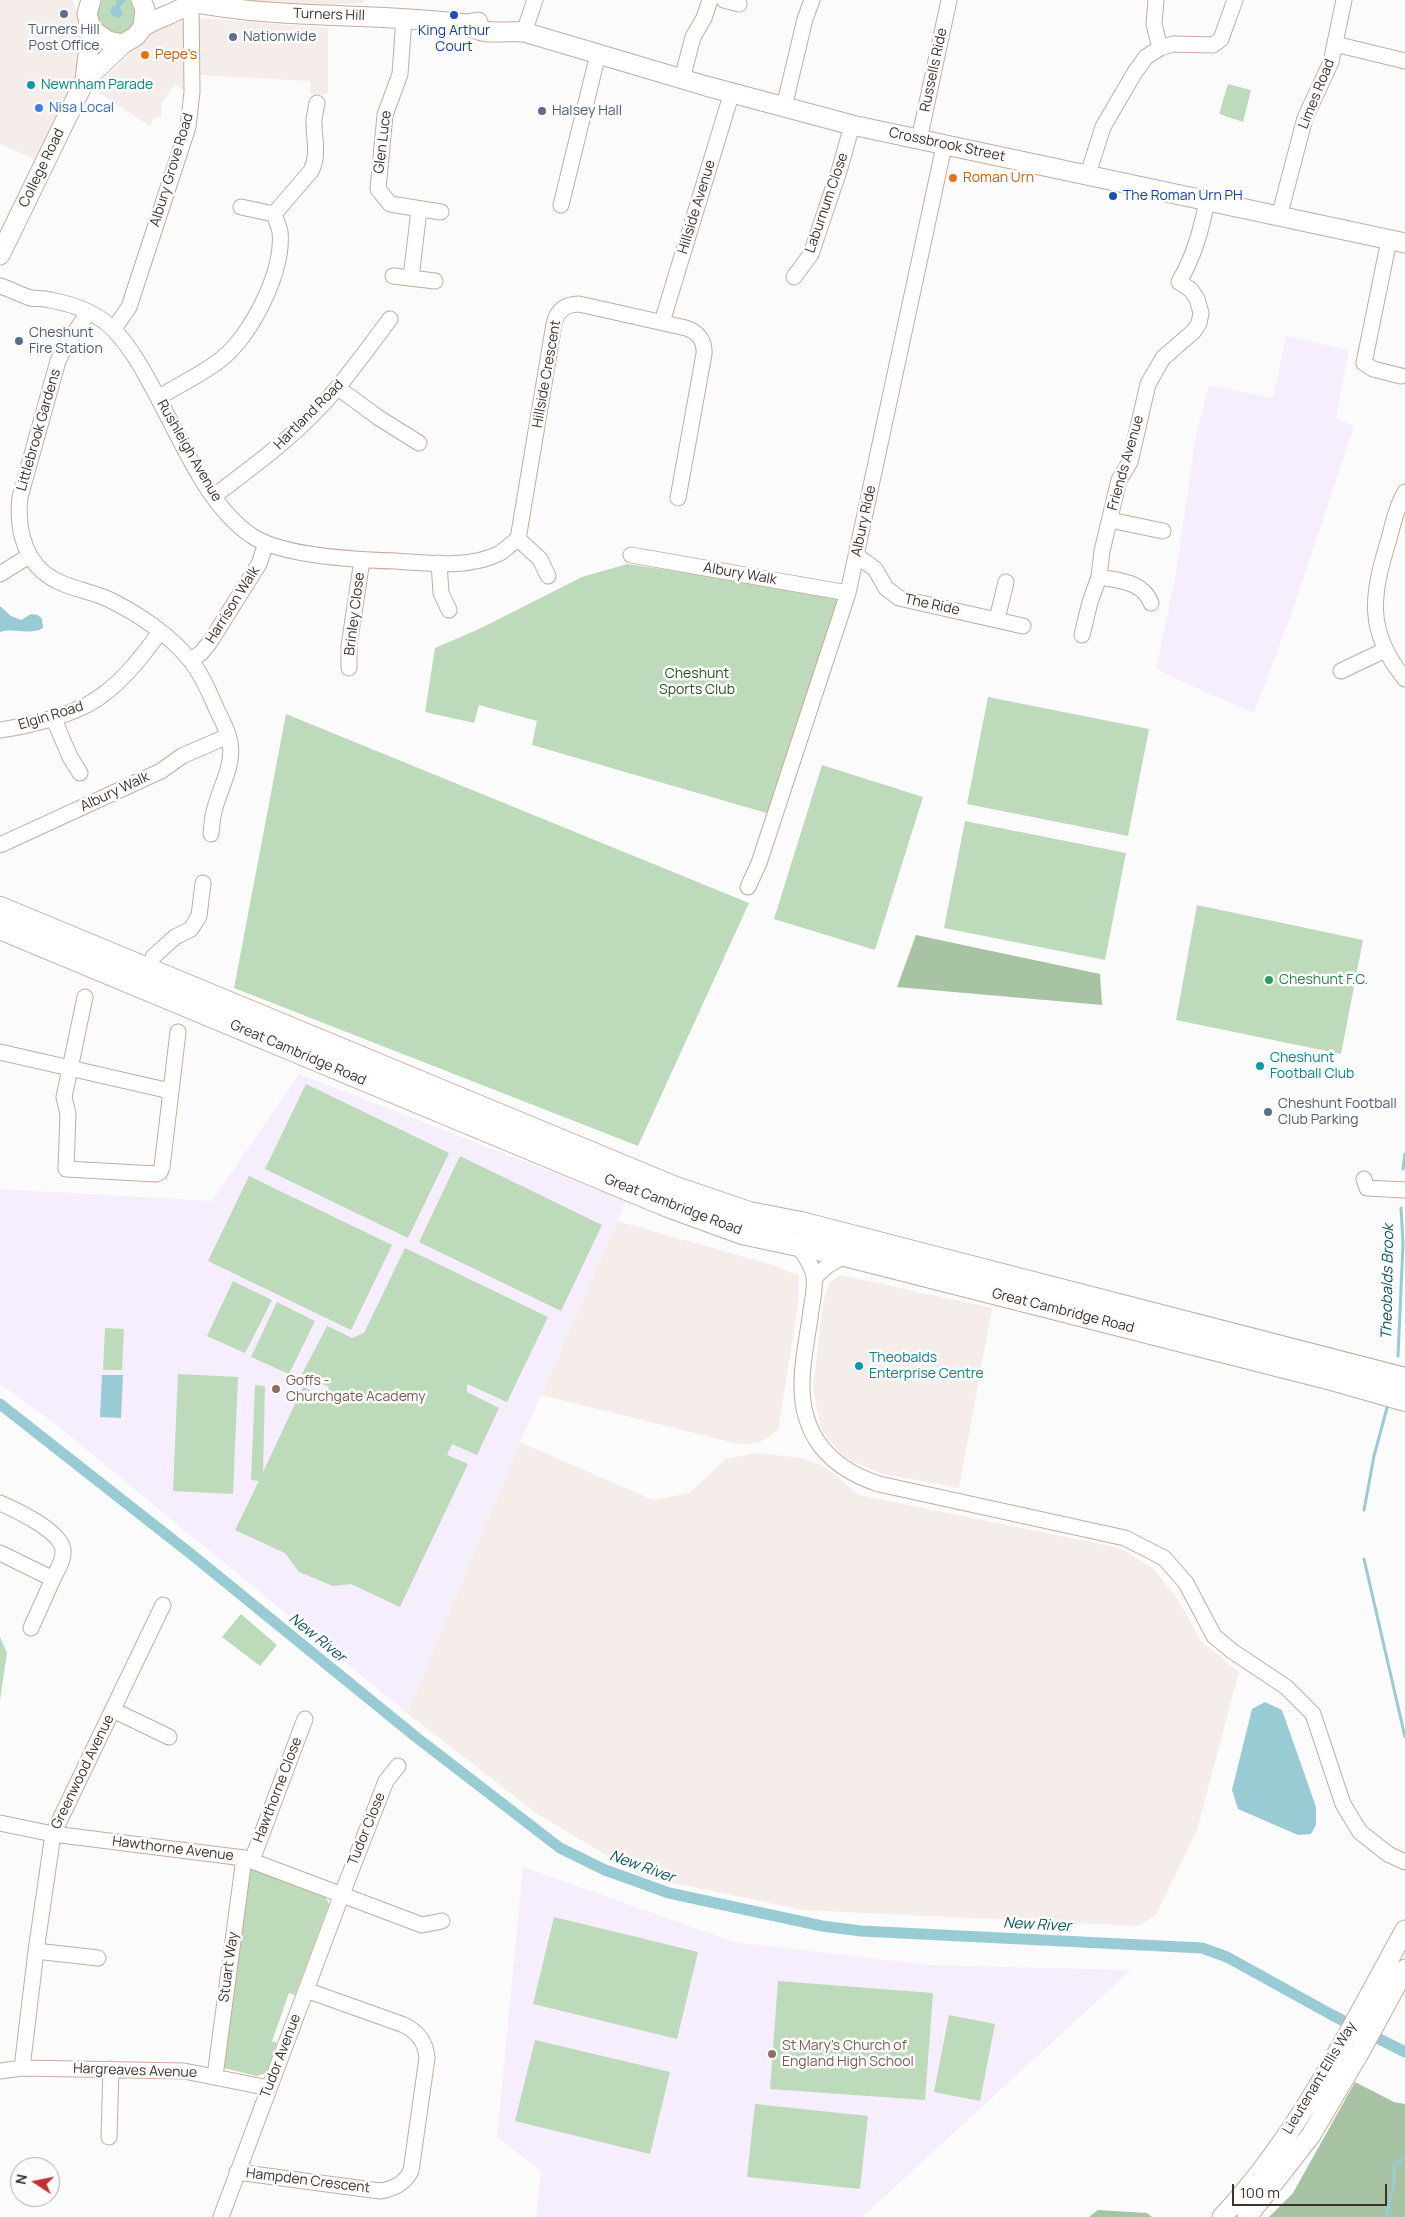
<!DOCTYPE html>
<html>
<head>
<meta charset="utf-8">
<style>
  body { margin:0 }
  #map { position:relative; width:1405px; height:2217px; overflow:hidden; background:#fbfbfb; font-family:Manrope,sans-serif }
  canvas { display:block }
  .north { position:absolute; left:10px; top:2157px; width:50px; height:50px; box-sizing:border-box; background:#fbfbfb; border:1px solid #afaba8; border-radius:50%; rotate:281deg; font-size:14px; font-weight:700; line-height:20px; text-align:center; color:#3e332c }
  .north::after { content:''; display:block; margin:auto; width:18px; height:22px; background:#c1322f; clip-path:polygon(50% 0,100% 100%,50% 72%,0 100%) }
  .scale { position:absolute; left:1232px; top:2184px; width:155px; height:22px; box-sizing:border-box; border:2px solid #3e332c; border-top:0; padding-left:6px; font-size:15px; line-height:18px; white-space:nowrap; color:#3e332c; -webkit-text-stroke:4px #fbfbfb; paint-order:stroke }
</style>
</head>
<body>
<div id="map">
<canvas width="1405" height="2217"></canvas>
<div class="north">N</div>
<div class="scale">100 m</div>
</div>
<script>
const c = document.querySelector('canvas').getContext('2d');
c.lineJoin = 'round';
function fill(path, color) {
  c.fillStyle = color;
  c.fill(path, 'evenodd');
}
function trace(path, color, width, dash) {
  c.strokeStyle = color;
  c.lineWidth = width;
  c.lineCap = dash ? 'butt' : 'round';
  c.setLineDash(dash || []);
  c.stroke(path);
}
function label(font, color, halo, rows, align = 'center') {
  c.font = font + ' Manrope,sans-serif';
  c.lineWidth = 5;
  c.setLineDash([]);
  c.textBaseline = 'middle';
  c.strokeStyle = halo;
  c.fillStyle = color;
  for (const [text, x, y, turn = 0] of rows) {
    c.save();
    c.translate(x, y);
    c.rotate((+turn || 0) * Math.PI / 180);
    c.textAlign = isNaN(turn) ? turn : align;
    if (halo) c.strokeText(text, 0, 0);
    c.fillText(text, 0, 0);
    c.restore();
  }
}
const built = new Path2D(`
  M0,0H72L81,19L82,46L77,74L36,160L0,144Z
  M247,0H363V3L315,5L249,2Z
  M199,18L328,28V94H310V81L198,75Z
  M184,22L186,92L175,84L161,104V117H155L150,126L93,89L159,27Z
  M617,1221L776,1266L799,1276L798,1306L778,1430L758,1443L738,1444L541,1395Z
  M840,1275L992,1308L959,1488L883,1474L854,1462L840,1453L822,1431L813,1390L823,1301L830,1282Z
  M520,1442L653,1500L690,1493L725,1459L756,1453L802,1458L822,1465L859,1495L1120,1548L1154,1569L1179,1601L1200,1640L1239,1672L1197,1830L1156,1915L1139,1926L802,1910L641,1876L536,1813L407,1713Z`);
const education = new Path2D(`
  M1286,336L1349,350L1336,418L1354,426L1297,598L1254,713L1180,681L1156,668L1175,579L1195,440L1209,385L1273,398Z
  M299,1074L626,1201L512,1461L407,1713L53,1422L0,1384V1189L212,1201Z
  M523,1867L734,1942L930,1965L1131,1970L862,2217H536L541,2171L497,2137Z`);
const green = new Path2D(`
  M102,0H130L136,14C129,52 80,26 102,0Z
  M1228,84L1251,90L1243,122L1219,114Z
  M627,564L841,596L770,814L532,745L537,721L479,705L474,723L425,712L435,648L479,629L582,577Z
  M988,697L1149,729L1128,836L967,804Z
  M286,714L749,903L638,1146L234,988Z
  M822,765L923,797L875,950L774,919Z
  M965,821L1126,853L1105,960L944,928Z
  M1197,905L1363,940L1341,1054L1176,1020Z
  M306,1084L449,1153L408,1238L265,1169Z
  M460,1156L602,1225L561,1311L419,1242Z
  M249,1176L392,1245L351,1330L208,1261Z
  M405,1248L548,1317L507,1402L467,1384V1392L499,1408L477,1455L452,1444L447,1455L468,1464L400,1607L351,1584L333,1586L299,1572L285,1553L235,1530L259,1481L251,1480L255,1385L265,1386L263,1472L303,1387L324,1396L329,1387L302,1374L327,1326L352,1338L364,1333Z
  M233,1281L272,1300L245,1353L207,1336Z
  M277,1302L315,1321L289,1374L251,1357Z
  M105,1328L124,1329L122,1370H103Z
  M178,1374L238,1377L233,1494L173,1491Z
  M241,1614L277,1645L260,1666L222,1637Z
  M0,1637L7,1653L0,1700Z
  M244,1866L326,1898L329,1904L295,1995L289,1993L272,2041L277,2043L266,2073L257,2076L219,2067Z
  M554,1917L698,1952L677,2039L533,2004Z
  M778,1981L933,1993L925,2100L770,2089Z
  M949,2015L995,2024L980,2101L934,2092Z
  M535,2040L670,2072L650,2154L515,2121Z
  M755,2104L868,2116L860,2189L747,2177Z`);
const forest = new Path2D(`
  M916,935L1100,974L1102,1005L897,987Z
  M1355,2082L1394,2102L1405,2104V2217H1269L1293,2193Z
  M1098,2210L1147,2213L1152,2217H1089Z`);
const water = new Path2D(`
  M116,0H126L120,7L123,13L120,18L114,17L110,12L112,7L117,5Z
  M0,606L11,616L21,620L31,614L38,615L42,619L43,628C30,636 15,627 0,632Z
  M102,1375H123L121,1418L100,1417Z
  M1265,1702L1282,1710L1316,1807V1825L1311,1834L1298,1835L1238,1809L1232,1790L1252,1709Z`);
const stream = new Path2D(`
  M1403,1169L1405,1154
  M1398,1356L1403,1244L1401,1208
  M1364,1510L1374,1456L1388,1404
  M1364,1559L1405,1737
  M1386,2217L1394,2184V2164L1405,2158`);
const canal = new Path2D(`
  M0,1404L191,1554L416,1737L560,1848L605,1870L669,1893L822,1926L861,1931L1202,1948L1227,1957L1332,2015L1405,2052`);
const minor = new Path2D(`
  M724,0L739,4
  M1156,0L1154,24L1160,48
  M404,18L400,74L385,115L378,189L390,204L441,212
  M524,32L535,0
  M1335,44L1405,61
  M682,79L693,37L704,18L710,0
  M784,107L805,19L812,0
  M919,140L949,0
  M1088,174L1103,127L1135,72L1146,57L1160,48L1173,44L1213,45L1221,39L1235,0
  M561,205L598,54
  M241,207L274,214
  M1279,217L1305,118L1331,62L1344,0
  M1389,240L1364,363L1373,369L1401,376
  M393,276L435,281
  M794,277L811,254L840,168L852,125
  M411,278L419,210
  M0,286C11,289 20,295 31,298C38,299 44,298 50,300C72,304 98,313 114,330C136,353 151,385 166,413C188,455 211,508 252,536C283,556 358,560 396,561C428,563 470,569 500,553C506,549 512,543 518,539L540,559L548,576
  M88,313L66,345L58,361L20,497C17,523 22,553 42,571C61,588 86,589 108,599C137,613 170,635 190,660C202,674 210,694 217,710C222,720 228,731 230,742C234,766 221,785 215,808C212,816 212,825 211,834
  M662,322L732,92
  M114,329L129,307L188,127L192,92L191,2
  M338,388L379,418L419,443
  M158,398C178,385 201,375 220,360C251,337 284,271 280,232C279,226 276,220 274,214L311,171C320,153 313,138 314,119C315,114 316,108 317,103
  M1405,492C1397,506 1393,523 1389,539C1372,594 1365,631 1405,679
  M214,496C258,463 303,430 338,387C356,365 373,342 390,319
  M1110,520L1163,531
  M518,539L554,324C557,311 565,304 579,304L686,328C698,332 705,341 704,354L678,498
  M631,555L848,593
  M856,555L875,569L886,588L899,598L1023,626
  M439,563L441,593L449,610
  M0,574L29,556
  M1099,577C1119,581 1143,581 1151,603
  M997,619L1006,582
  M1082,635L1090,602L1099,577L1102,551L1119,480L1130,462L1148,384L1163,358L1194,331L1199,323L1201,313L1197,299L1191,290L1179,282C1194,256 1201,231 1207,201
  M191,660L201,653L210,642L259,564L266,543
  M349,668V646L362,560
  M1341,671L1385,650
  M53,717L70,757L80,773
  M0,730C29,726 78,714 101,696C125,679 143,655 160,632
  M0,845L161,771L182,756L228,736
  M748,887L759,863L848,593L944,146
  M149,969L153,957L175,937L191,929L199,916L203,883
  M85,997L64,1097L68,1114L66,1169L156,1174L160,1172L162,1167L178,1032
  M0,1052L170,1091
  M1364,1179L1367,1188L1405,1190
  M796,1243C803,1253 813,1265 814,1277C816,1289 811,1306 810,1318C807,1339 802,1362 802,1383C801,1436 830,1468 879,1484L1125,1538L1164,1558L1186,1583L1214,1636L1232,1651L1286,1687L1313,1714L1343,1804L1360,1832L1388,1854L1405,1862
  M815,1277L827,1266L845,1255
  M0,1503C16,1510 61,1531 63,1550C64,1560 57,1570 53,1579L0,1553
  M31,1628L53,1579
  M113,1710L169,1737
  M0,1823L53,1834L244,1858L422,1925L442,1921
  M252,1860L305,1719
  M36,1951L98,1958
  M22,2068L36,1951L53,1834L163,1605
  M0,2071L22,2068L184,2071L269,2088
  M215,2076L244,1858
  M109,2137L111,2069
  M237,2172L380,2191C394,2189 404,2184 411,2171L427,2058C426,2042 418,2032 404,2025L306,1990
  M221,2217L342,1894L386,1781L398,1766`);
const major = new Path2D(`
  M91,0L87,14L91,29L108,41L123,44
  M189,0L191,2C282,20 375,12 466,24L478,22
  M466,24C483,37 505,30 524,32L706,86L852,125L1405,243
  M143,27C158,16 178,14 191,2
  M85,80L91,29
  M0,255L85,80L123,44L136,36L143,27L145,9L141,0
  M1222,2217C1300,2134 1350,2029 1405,1930
  M1247,2217L1311,2135L1361,2050L1405,1969`);
const highway = new Path2D(`
  M0,908L673,1187L749,1213L801,1223L1405,1379
  M0,928L668,1206L742,1233L845,1255L1328,1378L1405,1400`);
const markers = [
  [64,14,5,"#5c6f8a"],
  [454,15,5,"#1a4fb4"],
  [233,37,5,"#5c6f8a"],
  [145,55,5,"#e8710a"],
  [31,85,5,"#0f9aa8"],
  [39,108,5,"#3f7fe0"],
  [542,111,5,"#5c6f8a"],
  [953,178,5,"#e8710a"],
  [1113,196,5,"#1a4fb4"],
  [19,341,5,"#5c6f8a"],
  [1269,980,5,"#2e9e5b"],
  [1260,1066,5,"#0f9aa8"],
  [1268,1112,5,"#5c6f8a"],
  [859,1366,5,"#0f9aa8"],
  [276,1389,5,"#8d6e63"],
  [772,2054,5,"#8d6e63"]
];
const streetNames = [
  ["Turners Hill",329,15,2],
  ["Russells Ride",934,70,-78],
  ["Limes Road",1317,94,-68],
  ["Glen Luce",383,142,-83],
  ["Crossbrook Street",947,145,12],
  ["College Road",42,168,-64],
  ["Albury Grove Road",172,170,-73],
  ["Laburnum Close",827,203,-71],
  ["Hillside Avenue",697,207,-73],
  ["Hillside Crescent",547,374,-80],
  ["Hartland Road",309,415,-45],
  ["Littlebrook Gardens",39,430,-74],
  ["Rushleigh Avenue",189,451,60],
  ["Friends Avenue",1126,463,-74],
  ["Albury Ride",864,521,-78],
  ["Albury Walk",740,574,10],
  ["Harrison Walk",233,605,-58],
  ["The Ride",932,605,12],
  ["Brinley Close",355,614,-83],
  ["Elgin Road",51,716,-17],
  ["Albury Walk",115,792,-25],
  ["Great Cambridge Road",298,1053,23],
  ["Great Cambridge Road",673,1205,21],
  ["Great Cambridge Road",1063,1311,14],
  ["Greenwood Avenue",83,1772,-64],
  ["Hawthorne Close",278,1790,-69],
  ["Tudor Close",367,1829,-68],
  ["Hawthorne Avenue",173,1849,7],
  ["Stuart Way",229,1967,-82],
  ["Tudor Avenue",281,2056,-69],
  ["Hargreaves Avenue",135,2071,2],
  ["Lieutenant Ellis Way",1320,2078,-59],
  ["Hampden Crescent",308,2181,7]
];
const serviceNames = [
  ["Turners Hill",64,30,"center"],
  ["Post Office",64,46,"center"],
  ["Nationwide",243,37],
  ["Halsey Hall",552,111],
  ["Cheshunt",29,333],
  ["Fire Station",29,349],
  ["Cheshunt Football",1278,1104],
  ["Club Parking",1278,1120]
];
const transitNames = [
  ["King Arthur",454,31],
  ["Court",454,47],
  ["The Roman Urn PH",1123,196,"left"]
];
const foodNames = [
  ["Pepe's",155,55],
  ["Roman Urn",963,178]
];
const cultureNames = [
  ["Newnham Parade",41,85],
  ["Cheshunt",1270,1058],
  ["Football Club",1270,1074],
  ["Theobalds",869,1358],
  ["Enterprise Centre",869,1374]
];
const shopNames = [
  ["Nisa Local",49,108]
];
const parkNames = [
  ["Cheshunt",697,674],
  ["Sports Club",697,690]
];
const leisureNames = [
  ["Cheshunt F.C.",1279,980]
];
const educationNames = [
  ["Goffs -",286,1381],
  ["Churchgate Academy",286,1397],
  ["St Mary's Church of",782,2046],
  ["England High School",782,2062]
];
const waterNames = [
  ["Theobalds Brook",1388,1282,-89],
  ["New River",317,1638,39],
  ["New River",642,1867,20],
  ["New River",1037,1925,3]
];
fill(built, '#f5ede9');
fill(education, '#f6edfd');
fill(green, '#bddbba');
fill(forest, '#a7c3a4');
fill(water, '#98cbd4');
trace(stream, '#98cbd4', 3);
trace(canal, '#98cbd4', 11);
trace(minor, '#c8ab9a', 17);
trace(major, '#c8ab9a', 21);
trace(highway, '#c8ab9a', 24);
trace(minor, '#fff', 15);
trace(major, '#fff', 19);
trace(highway, '#fff', 22);
for (const [x, y, r, color] of markers) {
  const dot = new Path2D();
  dot.arc(x, y, r, 0, 2 * Math.PI);
  c.fillStyle = color;
  c.fill(dot);
  trace(dot, '#fbfbfb', 2);
}
label('14px', '#3e332c', '#fbfbfb', streetNames);
label('14px', '#4e5e75', '#fbfbfb', serviceNames, 'left');
label('14px', '#164399', '#fbfbfb', transitNames);
label('14px', '#c56008', '#fbfbfb', foodNames, 'left');
label('14px', '#0d838f', '#fbfbfb', cultureNames, 'left');
label('14px', '#366cbe', '#fbfbfb', shopNames, 'left');
label('14px', '#295126', '#fbfbfb', parkNames);
label('14px', '#27864d', '#fbfbfb', leisureNames, 'left');
label('14px', '#785e54', '#fbfbfb', educationNames, 'left');
label('italic 15px', '#0c555f', '#fbfbfb', waterNames);
</script>
</body>
</html>
